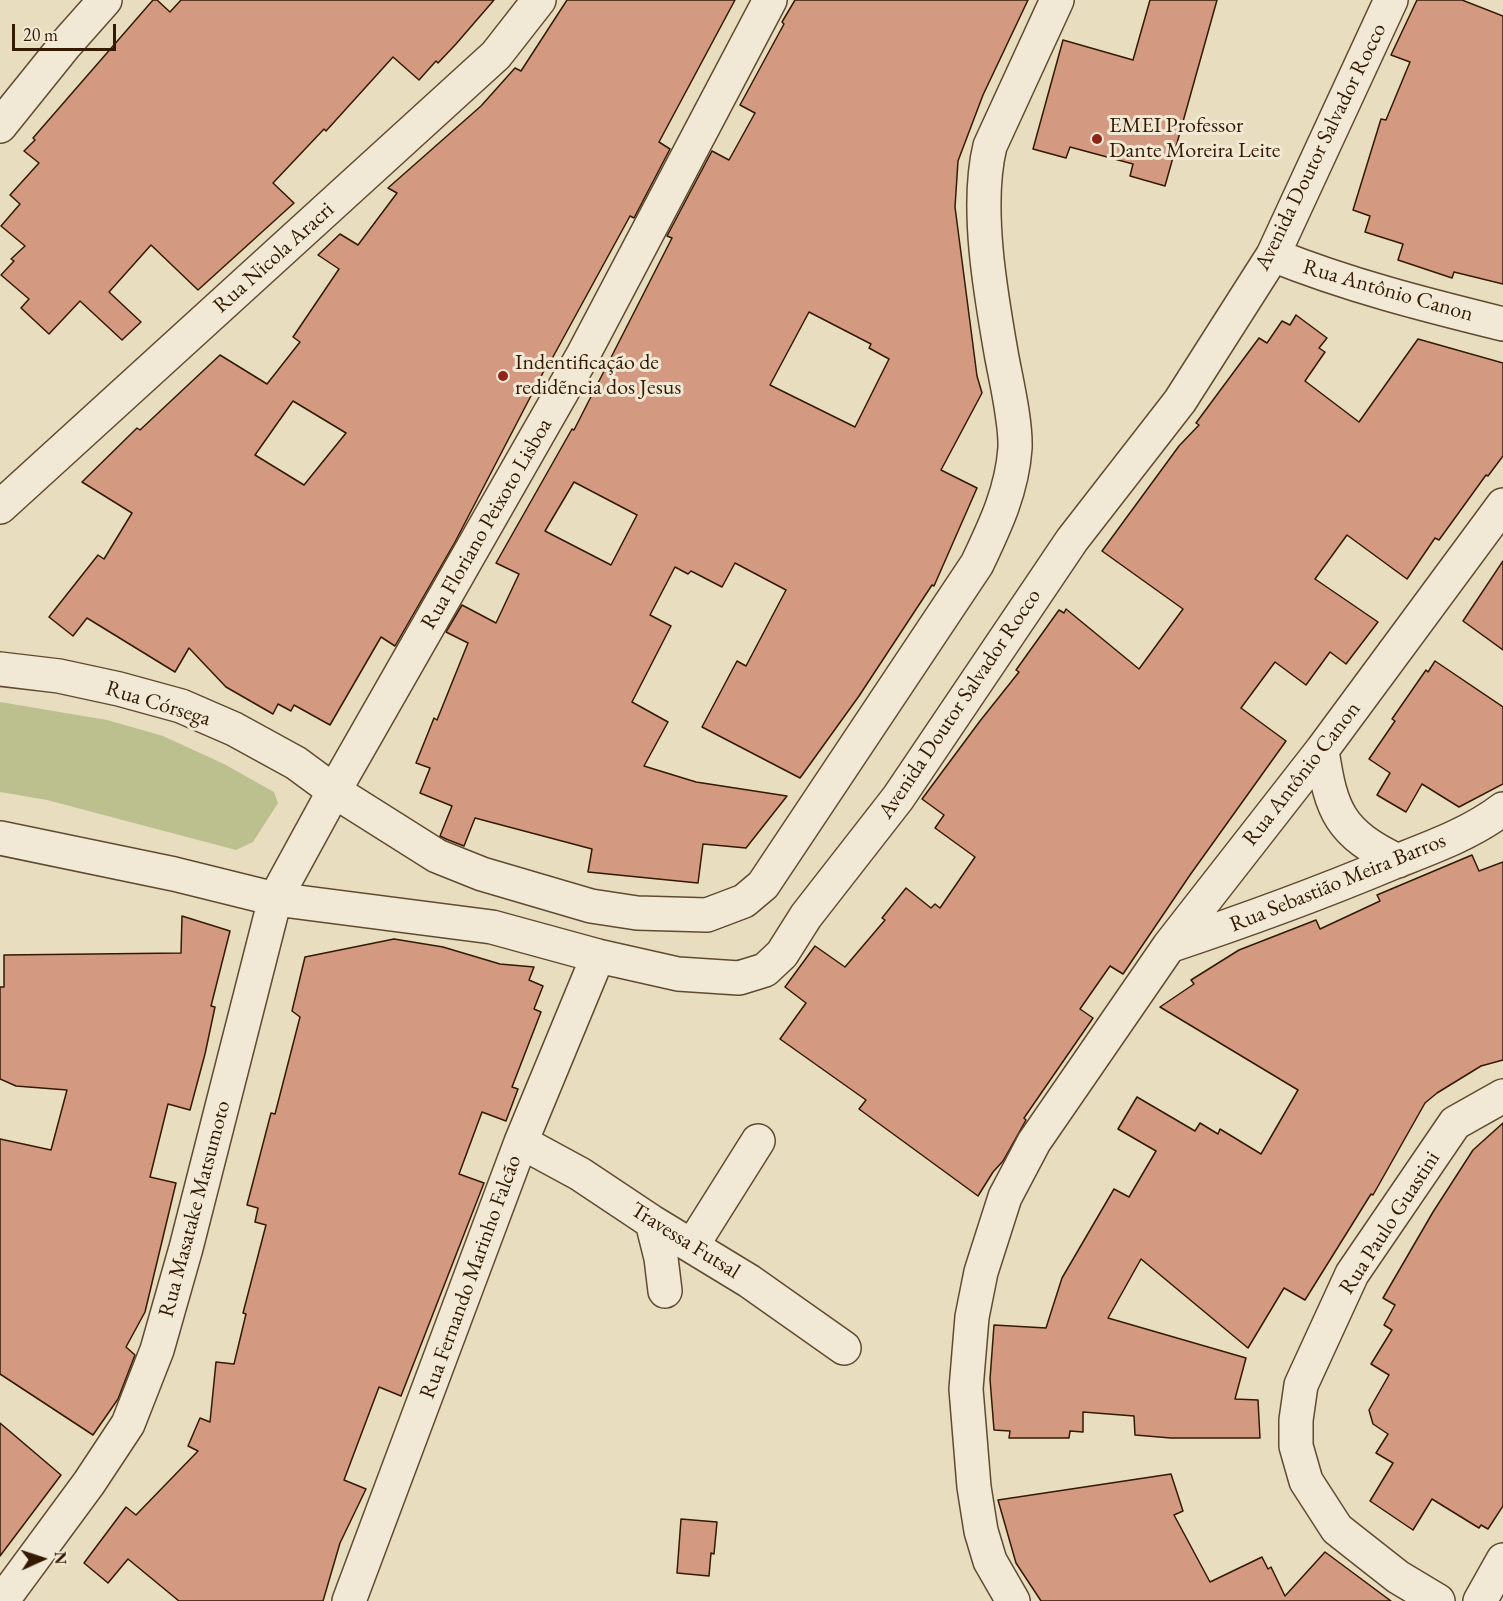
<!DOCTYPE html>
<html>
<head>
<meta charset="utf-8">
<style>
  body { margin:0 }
  #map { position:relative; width:1503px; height:1601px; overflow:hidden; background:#e9ddbf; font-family:"EB Garamond",serif }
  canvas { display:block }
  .north { position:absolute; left:12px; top:1529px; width:60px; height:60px; -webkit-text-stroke:4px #f1e9d5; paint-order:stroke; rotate:87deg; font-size:16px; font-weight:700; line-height:24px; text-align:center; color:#331a00 }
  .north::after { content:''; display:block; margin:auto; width:21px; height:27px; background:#331a00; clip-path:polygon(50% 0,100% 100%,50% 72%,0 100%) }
  .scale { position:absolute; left:12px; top:24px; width:104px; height:27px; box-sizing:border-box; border:3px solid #331a00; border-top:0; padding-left:8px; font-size:18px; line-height:21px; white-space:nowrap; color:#331a00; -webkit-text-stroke:4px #f1e9d5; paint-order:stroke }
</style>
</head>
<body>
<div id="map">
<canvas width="1503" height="1601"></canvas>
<div class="north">N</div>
<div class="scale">20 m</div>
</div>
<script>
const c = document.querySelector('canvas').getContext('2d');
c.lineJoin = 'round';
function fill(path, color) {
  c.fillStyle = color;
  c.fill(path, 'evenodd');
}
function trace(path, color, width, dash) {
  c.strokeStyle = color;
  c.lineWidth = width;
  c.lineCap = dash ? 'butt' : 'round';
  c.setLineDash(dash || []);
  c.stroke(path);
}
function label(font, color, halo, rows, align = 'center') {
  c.font = font + ' "EB Garamond",serif';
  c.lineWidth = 6;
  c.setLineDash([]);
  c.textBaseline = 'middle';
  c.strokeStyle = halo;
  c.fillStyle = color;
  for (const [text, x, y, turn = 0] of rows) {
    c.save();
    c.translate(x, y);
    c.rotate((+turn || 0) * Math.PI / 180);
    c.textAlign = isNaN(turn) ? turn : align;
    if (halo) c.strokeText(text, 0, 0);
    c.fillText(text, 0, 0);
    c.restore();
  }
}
const green = new Path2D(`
  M0,702L107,720L163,736L224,764L274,792L278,803L253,842L236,850L47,800L0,792Z`);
const building = new Path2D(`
  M153,0H157L170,12L181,0H494L456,44L438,63L436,61L419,80L393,57L326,131L324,129L273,183L294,203L198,290L151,245L109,292L141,322L122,340L80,301L49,334L21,308L29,299L1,275L14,261L11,259L25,246L1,226L20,204L10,195L39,163L24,151L35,140L33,138Z
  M567,0H735L659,142L670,149L634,218L630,216L548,366L547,365L455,542L395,646L381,637L330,725L294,705L291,711L278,704L273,714L226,687L189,648L175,672L87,618L73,636L49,617L98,555L104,559L132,513L82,482L137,428L140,430L220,355L267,384L300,342L293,337L339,269L318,255L340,234L358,245L397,193L388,188L481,106L515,68L521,71ZM293,401L346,433L304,485L255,455Z
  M795,0H1028L983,95L958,161L955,207L977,376L982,393L941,470L977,488L934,586L932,585L859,696L800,778L702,727L737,661L746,666L786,590L735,563L722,587L691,571L688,574L675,567L650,615L671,626L632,702L668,722L644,766L696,782L787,796L746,848L703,844L698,883L588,872L592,849L475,818L464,846L446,839L440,836L452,806L420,793L430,768L416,763L434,718L437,720L468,643L446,632L462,605L496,623L519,574L496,563L572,429L574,430L672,238L667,236L712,151L729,160L755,113L740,105L784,24L782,22ZM809,312L871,344L869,348L889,359L855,427L770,385ZM574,482L637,515L611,565L545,531Z
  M1150,0H1217L1165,186L1130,176L1133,164L1070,147L1066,158L1033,149L1063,40L1133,60Z
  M1417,0H1462L1503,16V284L1454,272L1452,278L1398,260L1403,244L1365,232L1370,216L1353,210L1381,119L1386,120L1410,62L1391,55Z
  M1296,315L1327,338L1319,348L1325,352L1305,381L1359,422L1418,339L1503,363V456L1488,476L1486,475L1439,540L1435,538L1407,579L1347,535L1315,579L1378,622L1346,664L1330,652L1306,685L1275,662L1241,708L1286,741L1190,875L1123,974L1110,966L1080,1009L1093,1018L1024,1118L1026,1120L1003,1161L993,1172L978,1196L859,1109L866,1100L780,1039L806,1003L785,987L815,946L845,967L885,920L882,918L906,888L931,908L935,904L940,908L975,857L935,828L944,815L922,799L980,721L1019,672L1016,670L1059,610L1064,613L1066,609L1139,669L1183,609L1102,551L1179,446L1199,425L1196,423L1259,338L1267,343L1282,321L1290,325Z
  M1503,561V650L1463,621Z
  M1435,661L1503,707V784L1459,807L1422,784L1406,812L1377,795L1390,773L1369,759L1395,721L1392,719L1426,670L1428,672Z
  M1472,855L1479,871L1503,862V1060L1481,1066L1437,1093L1425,1103L1373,1195L1371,1194L1305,1300L1284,1288L1248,1348L1141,1259L1108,1318L1246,1358L1235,1399L1258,1400L1260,1438H1171L1135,1435L1134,1416L1083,1412V1432L1070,1431L1069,1438H1009L1010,1431L994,1430L990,1379L994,1325L1046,1328L1062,1278L1114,1189L1129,1197L1156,1151L1118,1129L1137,1097L1195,1131L1200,1123L1218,1134L1220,1129L1261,1154L1298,1090L1160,1007L1194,984L1191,980L1239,950L1316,920L1320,929L1380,901L1377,895Z
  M182,916L230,931L211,1006L215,1007L205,1054L190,1110L168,1104L150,1177L176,1183L145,1312L126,1347L135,1355L118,1399L93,1435L0,1374V1139L51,1150L67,1090L16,1086L0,1079V987H4V955L181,953Z
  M394,939L443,947L500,964L534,967L529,980L543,986L534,1009L541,1012L512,1087L518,1089L506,1121L482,1112L459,1174L484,1183L401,1396L379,1387L344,1480L366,1489L340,1543L323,1601H179L128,1559L108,1583L84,1563L126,1507L136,1515L198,1451L188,1446L200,1418L210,1422L216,1362L234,1364L246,1314L243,1313L266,1225L255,1222L258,1208L247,1205L271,1113L275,1114L300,1017L292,1011L305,957Z
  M1503,1123V1506L1488,1529L1481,1525L1479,1528L1432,1499L1413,1530L1370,1501L1393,1463L1376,1453L1388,1434L1373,1424L1369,1410L1389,1375L1371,1364L1392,1330L1384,1325L1395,1305L1383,1298L1433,1212L1473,1150Z
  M0,1423L61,1475L0,1556Z
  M1171,1474L1183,1511L1174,1515L1210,1582L1262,1557L1268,1569L1271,1567L1285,1596L1325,1552L1391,1601H1041L1016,1563L998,1500Z
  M681,1519L717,1522L714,1554L711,1553L709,1576L677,1573Z`);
const minor = new Path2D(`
  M0,126L66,44L105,0
  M1273,255C1347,285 1426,305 1503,324
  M0,507L496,55L539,0
  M0,669L59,676L119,689L181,706L234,729L296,763L334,791L437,856L482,874L591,906L637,913L707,915L744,901L763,885L977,564C995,526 1012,491 1015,448C1016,423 1007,384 1002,358C991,296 975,207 990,146L1057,0
  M1322,750C1331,812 1340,833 1398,861
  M0,838L174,874L275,899L492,927L598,956L678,974L739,978L765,970L782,954L806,916L898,798L1072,540L1180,401L1273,255L1391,0
  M1169,946C1244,921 1318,894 1392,863C1430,848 1470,834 1503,809
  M521,1142L580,1174L652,1222L749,1281L844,1348
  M652,1222L661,1258L665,1291
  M692,1246L758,1141
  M2,1601L89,1483L128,1424L157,1350L186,1248L275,899L334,791L583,355L770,0
  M349,1601L521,1142L598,956
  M1013,1601L990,1561L981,1531L974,1487L966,1389L972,1317L981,1272L1005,1197L1034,1142L1169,946L1322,750L1503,505
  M1438,1601L1398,1577L1337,1529L1306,1481L1296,1446V1420L1301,1385L1352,1274L1455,1123L1503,1096
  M1480,1601L1503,1560`);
const markers = [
  [1097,139,6,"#8f2418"],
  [503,376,6,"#8f2418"]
];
const poiNames = [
  ["EMEI Professor",1109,126],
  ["Dante Moreira Leite",1109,151],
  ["Indentificação de",515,363],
  ["redidẽncia dos Jesus",515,388]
];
const streetNames = [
  ["Avenida Doutor Salvador Rocco",1321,147,-64],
  ["Rua Nicola Aracri",274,258,-42],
  ["Rua Antônio Canon",1388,291,16],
  ["Rua Floriano Peixoto Lisboa",487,524,-60],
  ["Rua Córsega",158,704,17],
  ["Avenida Doutor Salvador Rocco",960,704,-56],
  ["Rua Antônio Canon",1302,774,-52],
  ["Rua Sebastião Meira Barros",1338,883,-22],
  ["Rua Masatake Matsumoto",195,1209,-75],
  ["Rua Paulo Guastini",1390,1223,-57],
  ["Travessa Futsal",685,1241,32],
  ["Rua Fernando Marinho Falcão",471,1277,-70]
];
fill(green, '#bcbf8e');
fill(building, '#d39a81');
trace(building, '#331a00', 1.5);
trace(minor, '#604b30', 36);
trace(minor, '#f1e9d5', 33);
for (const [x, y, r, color] of markers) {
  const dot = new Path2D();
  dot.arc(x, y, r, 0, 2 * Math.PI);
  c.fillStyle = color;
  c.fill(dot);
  trace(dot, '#f1e9d5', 2);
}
label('22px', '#331a00', '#f1e9d5', poiNames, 'left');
label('22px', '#331a00', '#f1e9d5', streetNames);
</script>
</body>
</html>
